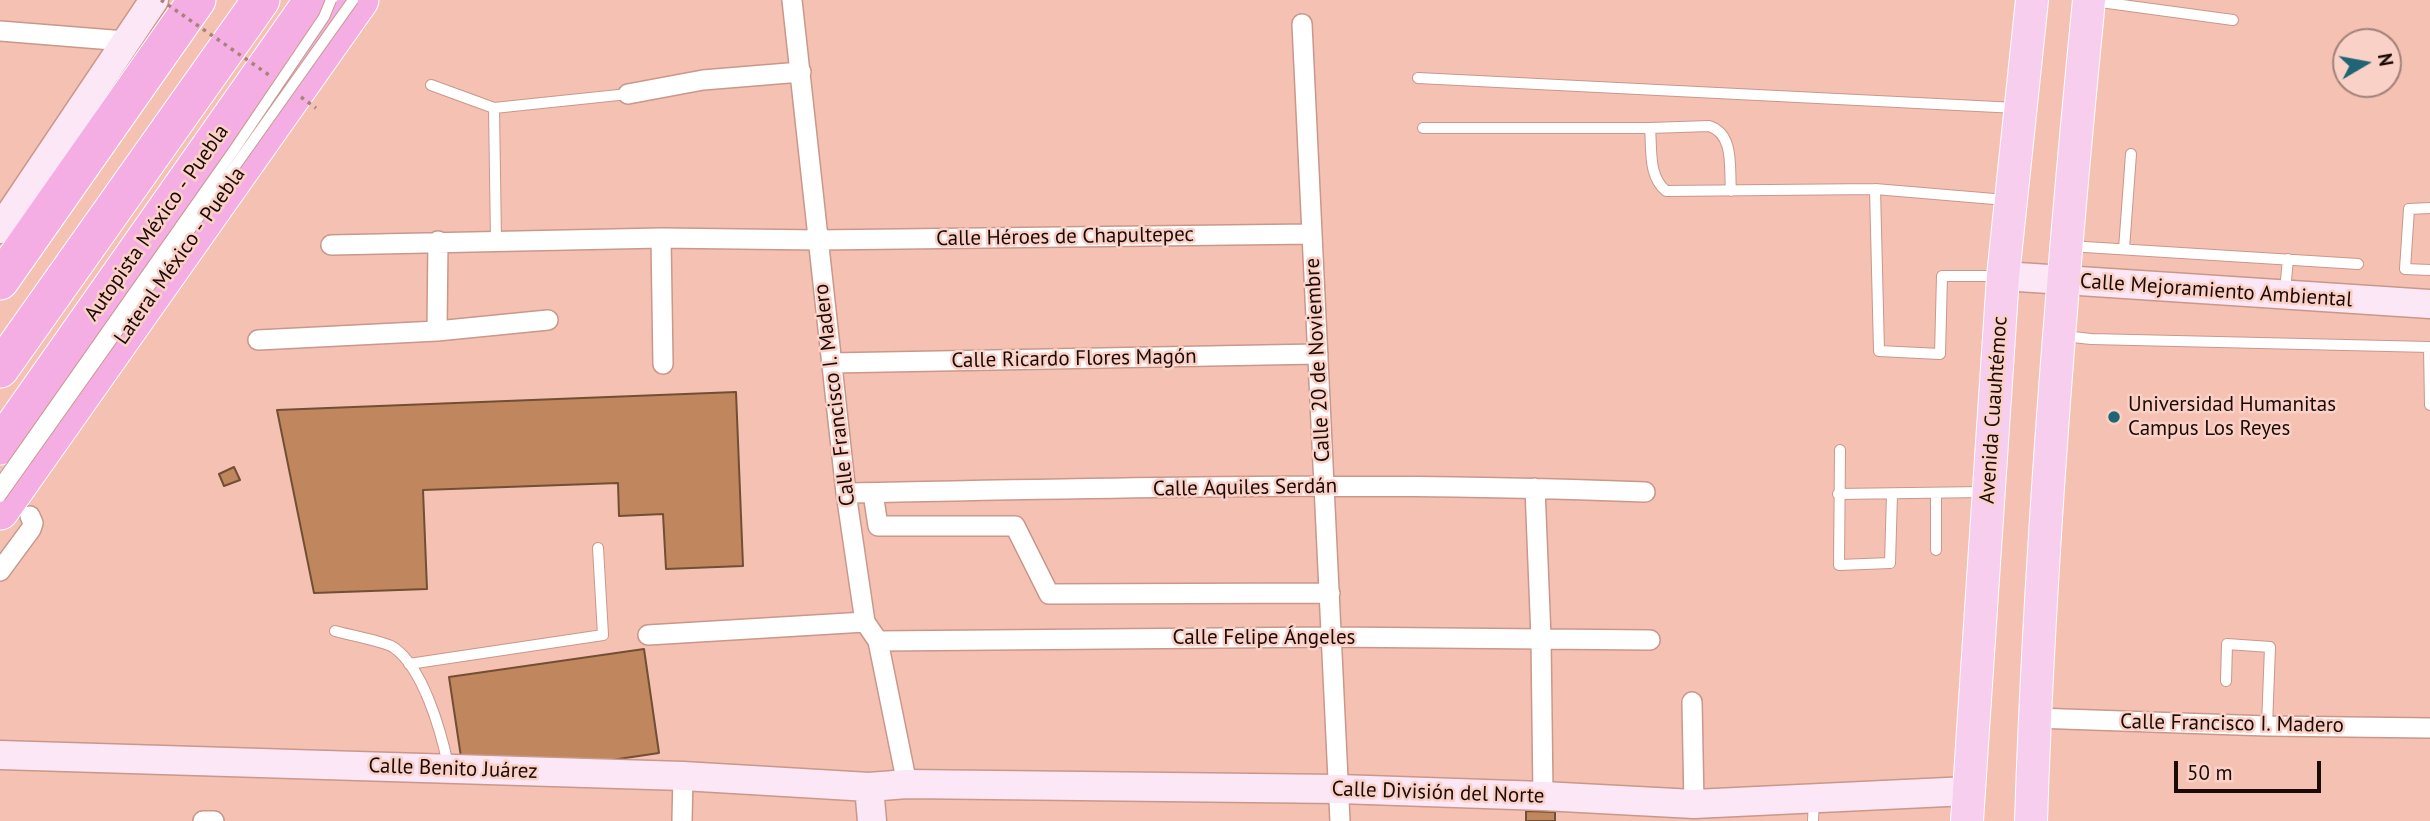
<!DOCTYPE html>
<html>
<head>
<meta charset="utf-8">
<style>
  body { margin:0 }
  #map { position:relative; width:2430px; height:821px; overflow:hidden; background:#f4c1b3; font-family:"PT Sans",sans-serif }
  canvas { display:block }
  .north { position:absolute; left:2332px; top:28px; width:70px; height:70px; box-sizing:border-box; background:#fad1c6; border:2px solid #a18179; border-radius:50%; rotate:80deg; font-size:19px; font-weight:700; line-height:28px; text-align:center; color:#1b0a06 }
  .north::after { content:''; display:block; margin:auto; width:24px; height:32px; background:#1f6575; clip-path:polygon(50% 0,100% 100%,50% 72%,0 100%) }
  .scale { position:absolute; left:2174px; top:761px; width:147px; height:32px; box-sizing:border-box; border:4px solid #1b0a06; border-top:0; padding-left:9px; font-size:21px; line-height:24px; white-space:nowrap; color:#1b0a06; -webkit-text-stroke:5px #fad1c6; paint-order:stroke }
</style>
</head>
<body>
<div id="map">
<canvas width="2430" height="821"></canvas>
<div class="north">N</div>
<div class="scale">50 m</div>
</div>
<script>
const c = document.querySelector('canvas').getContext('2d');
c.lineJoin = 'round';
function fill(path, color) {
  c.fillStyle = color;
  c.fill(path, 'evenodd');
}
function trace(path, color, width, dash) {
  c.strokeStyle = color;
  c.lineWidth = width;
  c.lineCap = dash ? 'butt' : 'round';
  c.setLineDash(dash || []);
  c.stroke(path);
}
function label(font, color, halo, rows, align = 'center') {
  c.font = font + ' "PT Sans",sans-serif';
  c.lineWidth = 5;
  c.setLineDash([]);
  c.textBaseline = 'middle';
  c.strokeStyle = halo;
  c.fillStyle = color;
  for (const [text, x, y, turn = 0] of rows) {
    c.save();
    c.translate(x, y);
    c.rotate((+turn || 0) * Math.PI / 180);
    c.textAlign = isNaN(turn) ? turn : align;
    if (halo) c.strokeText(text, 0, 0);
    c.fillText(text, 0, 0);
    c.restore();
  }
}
const building = new Path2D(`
  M736,392L743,566L666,569L663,514L619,516L618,483L423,490L427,589L314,593L277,410Z
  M234,467L240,480L224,486L219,474Z
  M644,649L659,753L605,761L461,757L449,677Z
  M1526,811L1555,812V821H1526Z`);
const lane = new Path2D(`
  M2093,1L2233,20
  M1418,78L2017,108
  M431,85L494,108L628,94
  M494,108L496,241
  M1423,128H1650C1652,150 1648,176 1666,191L1875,189
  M1650,128L1709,126C1735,134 1729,169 1731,191
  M2430,208L2409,209L2405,269L2430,270
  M2069,246L2358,264
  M2124,249L2131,154
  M1999,276H1942L1940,354L1879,351L1875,189L2006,200
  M2285,291L2288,259
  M2064,336L2091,339L2430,347
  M2429,347L2430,405
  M1840,450L1839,565L1890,563L1892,494
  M1936,493V550
  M1838,494L1984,492
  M335,631C349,635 383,641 393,647C423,667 441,731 448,765
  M409,664L603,635L598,548
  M2226,681L2227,644L2270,647L2267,726
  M1813,821L1814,799`);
const street = new Path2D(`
  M792,0L846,493L865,622L878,641L907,784
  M1302,24L1340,821
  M0,31L125,41
  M628,94L703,80L801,72
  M661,238L663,364
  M331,245L661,238L818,240L1312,234
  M437,331L438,241
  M258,340L437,331L548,320
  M831,363L1318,354
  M1535,488L1541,638L1543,796
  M846,493C1112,488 1379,481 1645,492
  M873,493L878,526H1015L1049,594L1330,593
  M0,571L31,529L33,523L30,516
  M648,635L865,622
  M878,641L1332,637L1650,640
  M1692,702L1694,804
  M2035,718L2267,726L2430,728
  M203,821H214
  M682,821L683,776`);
const secondary = new Path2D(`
  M0,229L154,0
  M2003,276L2430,304
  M0,755L683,776L869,787L907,784L1339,789L1543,796L1694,804L1968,791
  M869,787L872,821`);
const primary = new Path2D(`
  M1967,821L2003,276L2032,0
  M2031,821C2040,547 2062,273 2089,0`);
const highway = new Path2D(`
  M0,281L197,0
  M0,369L261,0
  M0,446L313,0
  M0,511L360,0`);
const pathBridge = new Path2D(`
  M161,0L269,75
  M301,97L316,108`);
const laneBridge = new Path2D(`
  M0,483L234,150L324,17L331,0
  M0,497L353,0`);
const markers = [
  [2114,417,7,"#1f6575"]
];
const streetNames = [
  ["Autopista México - Puebla",157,223,-55],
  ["Calle Héroes de Chapultepec",1065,237,-1],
  ["Lateral México - Puebla",180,256,-55],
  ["Calle Mejoramiento Ambiental",2216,291,4],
  ["Calle Ricardo Flores Magón",1074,359,-1],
  ["Calle 20 de Noviembre",1318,360,-93],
  ["Calle Francisco I. Madero",835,395,-97],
  ["Avenida Cuauhtémoc",1994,410,-86],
  ["Calle Aquiles Serdán",1245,488,-1],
  ["Calle Felipe Ángeles",1264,638],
  ["Calle Francisco I. Madero",2232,724,1],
  ["Calle Benito Juárez",453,769,2],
  ["Calle División del Norte",1438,793,2]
];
const poiNames = [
  ["Universidad Humanitas",2128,405],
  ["Campus Los Reyes",2128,429]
];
fill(building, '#c0875f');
trace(building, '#724e35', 2);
trace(lane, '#c9988b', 12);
trace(street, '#c9988b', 22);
trace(secondary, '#c9988b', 31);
trace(primary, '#fff', 34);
trace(highway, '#fff', 39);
trace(lane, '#fff', 10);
trace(street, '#fff', 19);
trace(secondary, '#fce7f7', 28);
trace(primary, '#f8ceee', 32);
trace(highway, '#f4aee3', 37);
trace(laneBridge, '#c9988b', 12, []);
trace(pathBridge, '#a98277', 3.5, [3.5, 5]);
trace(laneBridge, '#fff', 10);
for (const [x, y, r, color] of markers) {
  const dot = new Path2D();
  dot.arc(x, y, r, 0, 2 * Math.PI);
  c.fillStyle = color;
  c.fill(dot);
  trace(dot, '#fad1c6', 2.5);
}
label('21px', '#1b0a06', '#fad1c6', streetNames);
label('21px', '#1b0a06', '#fad1c6', poiNames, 'left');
</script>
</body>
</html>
